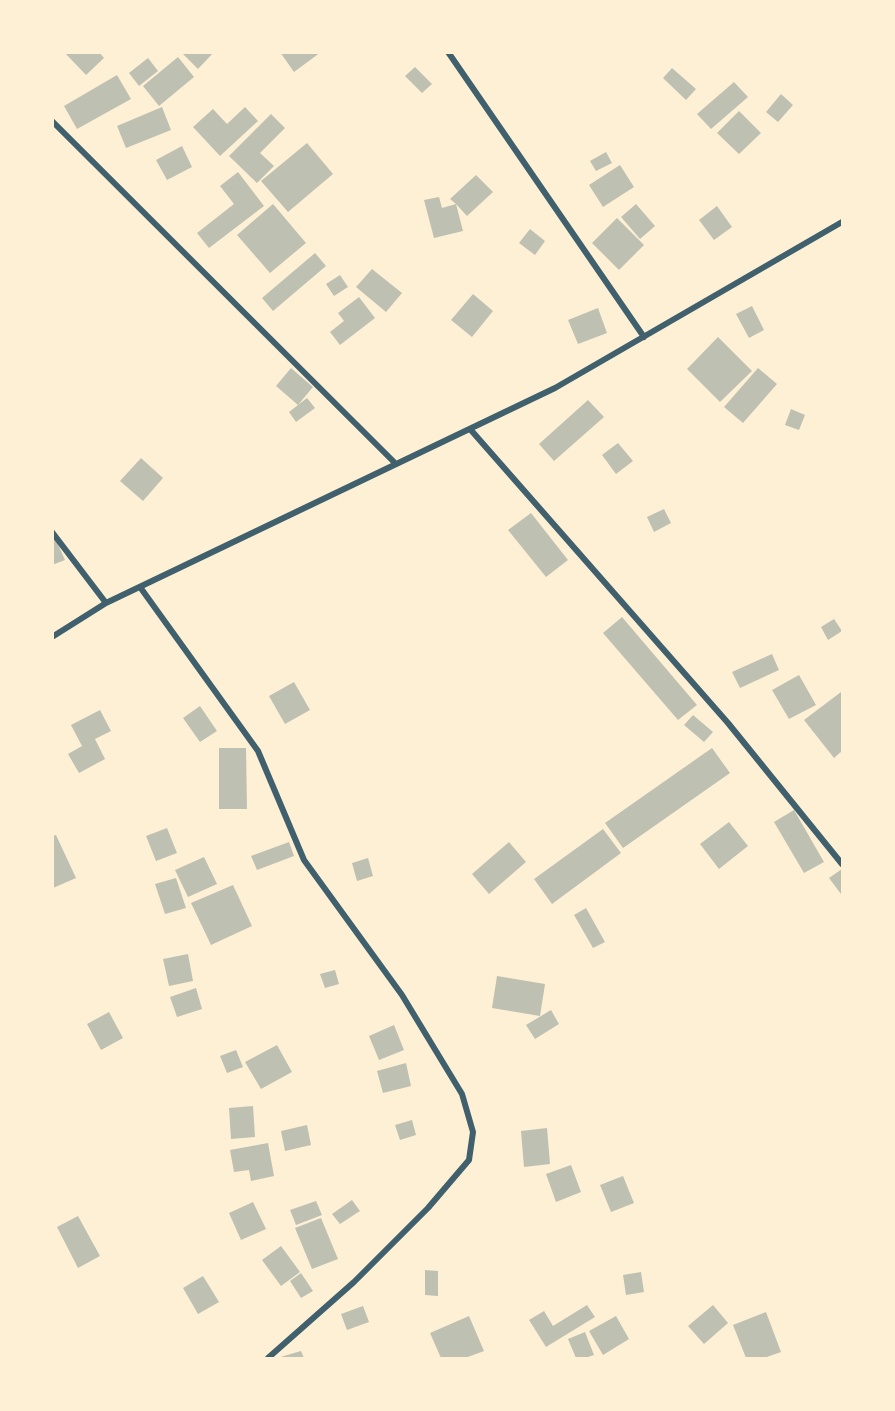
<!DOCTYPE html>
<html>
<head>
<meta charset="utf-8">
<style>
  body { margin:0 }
  #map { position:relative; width:895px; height:1411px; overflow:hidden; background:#fdf0d5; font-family:Literata,serif }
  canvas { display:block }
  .frame { position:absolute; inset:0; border:54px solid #fdf0d5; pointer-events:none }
</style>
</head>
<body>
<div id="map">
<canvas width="895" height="1411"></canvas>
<div class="frame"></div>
</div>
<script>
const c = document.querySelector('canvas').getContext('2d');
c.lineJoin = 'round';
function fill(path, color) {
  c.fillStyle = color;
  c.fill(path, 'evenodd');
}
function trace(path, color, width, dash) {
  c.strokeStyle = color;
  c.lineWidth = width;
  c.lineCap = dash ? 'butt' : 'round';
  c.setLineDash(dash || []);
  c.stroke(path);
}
const building = new Path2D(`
  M64,52H99L104,58L86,75Z
  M181,52H214L198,69Z
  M280,52H321L294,72Z
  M178,57L194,77L159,106L143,86Z
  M148,58L158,71L139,86L129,73Z
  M415,67L432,84L422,93L405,76Z
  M672,68L696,89L686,100L663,78Z
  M117,75L131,99L77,129L64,106Z
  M734,82L748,97L711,129L697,114Z
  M781,94L793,105L778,122L766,112Z
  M162,107L171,130L126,148L117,126Z
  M245,107L258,121L220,156L193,127L213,109L227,124Z
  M739,111L761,133L739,154L717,133Z
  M271,114L285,128L260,153L274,166L257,183L229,156Z
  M307,143L333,174L288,212L261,181Z
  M182,146L192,167L167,180L156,160Z
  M606,152L612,163L596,171L590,161Z
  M620,165L634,187L603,207L589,185Z
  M238,172L264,206L209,248L197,233L234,204L220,186Z
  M476,175L493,192L467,216L456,204L463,231L434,238L424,200L439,197L442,208L456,204L450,199Z
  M273,204L306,243L270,273L237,235Z
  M636,204L655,226L640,239L621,217Z
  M717,206L732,227L714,240L699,220Z
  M617,218L644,245L619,270L592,243Z
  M530,229L545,241L535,255L519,243Z
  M315,253L326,266L273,311L262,298Z
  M372,269L402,293L386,312L356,287Z
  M340,275L348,287L334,296L326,284Z
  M473,294L493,311L472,337L451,320Z
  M359,297L375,318L340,345L330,332L344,321L338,313Z
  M752,306L764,330L749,338L736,314Z
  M598,308L607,333L578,344L568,320Z
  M718,337L752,371L720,402L687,369Z
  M291,368L313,387L298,405L276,386Z
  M758,368L777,384L743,423L724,407Z
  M307,398L315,408L296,422L289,412Z
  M588,400L604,417L554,461L539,444Z
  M791,409L805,415L799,430L785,425Z
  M618,443L633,461L616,474L602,455Z
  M141,458L163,478L143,501L120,481Z
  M664,509L671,523L654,532L647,517Z
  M531,513L568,560L546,577L508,530Z
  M52,531L65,560L52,565Z
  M622,617L697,705L678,720L603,633Z
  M834,619L842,631L828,640L821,627Z
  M772,654L779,670L740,688L732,672Z
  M799,675L816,705L789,719L772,690Z
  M294,682L310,710L285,724L269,696Z
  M841,692L842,751L834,758L804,720Z
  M200,706L217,731L200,742L183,718Z
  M100,710L111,731L95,739L105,759L79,773L68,754L82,746L71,725Z
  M693,715L713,732L704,742L684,725Z
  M219,748H246L247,809H219Z
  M712,748L730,773L623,848L605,823Z
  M794,810L824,862L804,873L774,822Z
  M729,822L748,846L719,869L700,844Z
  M167,828L177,853L156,861L146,836Z
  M603,829L621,853L552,904L534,879Z
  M56,835L76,878L53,888L52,836Z
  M289,842L294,856L257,870L251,856Z
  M509,842L526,862L489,894L472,874Z
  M204,857L217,884L188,897L175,870Z
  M368,858L373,876L357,881L352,863Z
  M842,869V893L841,894L829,878Z
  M176,878L186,908L165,914L155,884Z
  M233,885L252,926L211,945L191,903Z
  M586,908L605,942L593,948L574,915Z
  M188,954L193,981L169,986L163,959Z
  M335,970L339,984L325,988L320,974Z
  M497,976L545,984L540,1016L492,1008Z
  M196,988L202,1009L177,1017L170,997Z
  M551,1010L559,1024L535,1039L526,1025Z
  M109,1012L123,1038L101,1050L87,1024Z
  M394,1025L404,1050L379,1060L369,1036Z
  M277,1045L292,1072L261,1089L245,1062Z
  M236,1050L243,1067L227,1073L220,1056Z
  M406,1063L411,1086L383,1093L377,1071Z
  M253,1106L255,1137L231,1139L229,1108Z
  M412,1120L416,1135L400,1140L395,1125Z
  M307,1125L311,1145L285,1151L281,1131Z
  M547,1128L550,1164L524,1167L521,1131Z
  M268,1143L274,1176L251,1181L249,1170L234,1172L230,1150Z
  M571,1165L581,1192L556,1202L546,1174Z
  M623,1176L634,1203L611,1212L600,1185Z
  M352,1200L360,1211L340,1224L332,1214Z
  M316,1201L322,1215L296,1225L290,1210Z
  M253,1202L266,1229L241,1240L229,1213Z
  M78,1216L100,1256L78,1268L57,1227Z
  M321,1218L338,1259L312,1269L295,1228Z
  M281,1246L300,1272L281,1286L262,1260Z
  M425,1270L438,1271V1296L425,1295Z
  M641,1272L644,1292L626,1295L623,1275Z
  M301,1273L313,1291L301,1298L290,1281Z
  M203,1276L219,1302L198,1314L183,1288Z
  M587,1305L595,1317L546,1347L529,1320L544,1311L553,1326Z
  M713,1305L728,1323L704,1344L688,1326Z
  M363,1306L369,1322L347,1330L341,1314Z
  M766,1312L781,1352L764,1358H746L733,1325Z
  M469,1316L484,1351L465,1358H441L430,1333Z
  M616,1316L629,1339L603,1355L589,1331Z
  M585,1332L594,1355L585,1358H576L568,1339Z
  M301,1351L304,1358H277Z`);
const minor = new Path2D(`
  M448,52L644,337
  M52,121L396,464
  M470,429L728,723L842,864
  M52,532L106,603
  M140,587L258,751L304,860L402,995L462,1094L473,1132L469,1160L428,1208L354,1282L268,1358
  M52,637L106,603L555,388L842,222`);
fill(building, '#bec0b2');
trace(minor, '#3f606c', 6);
</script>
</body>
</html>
